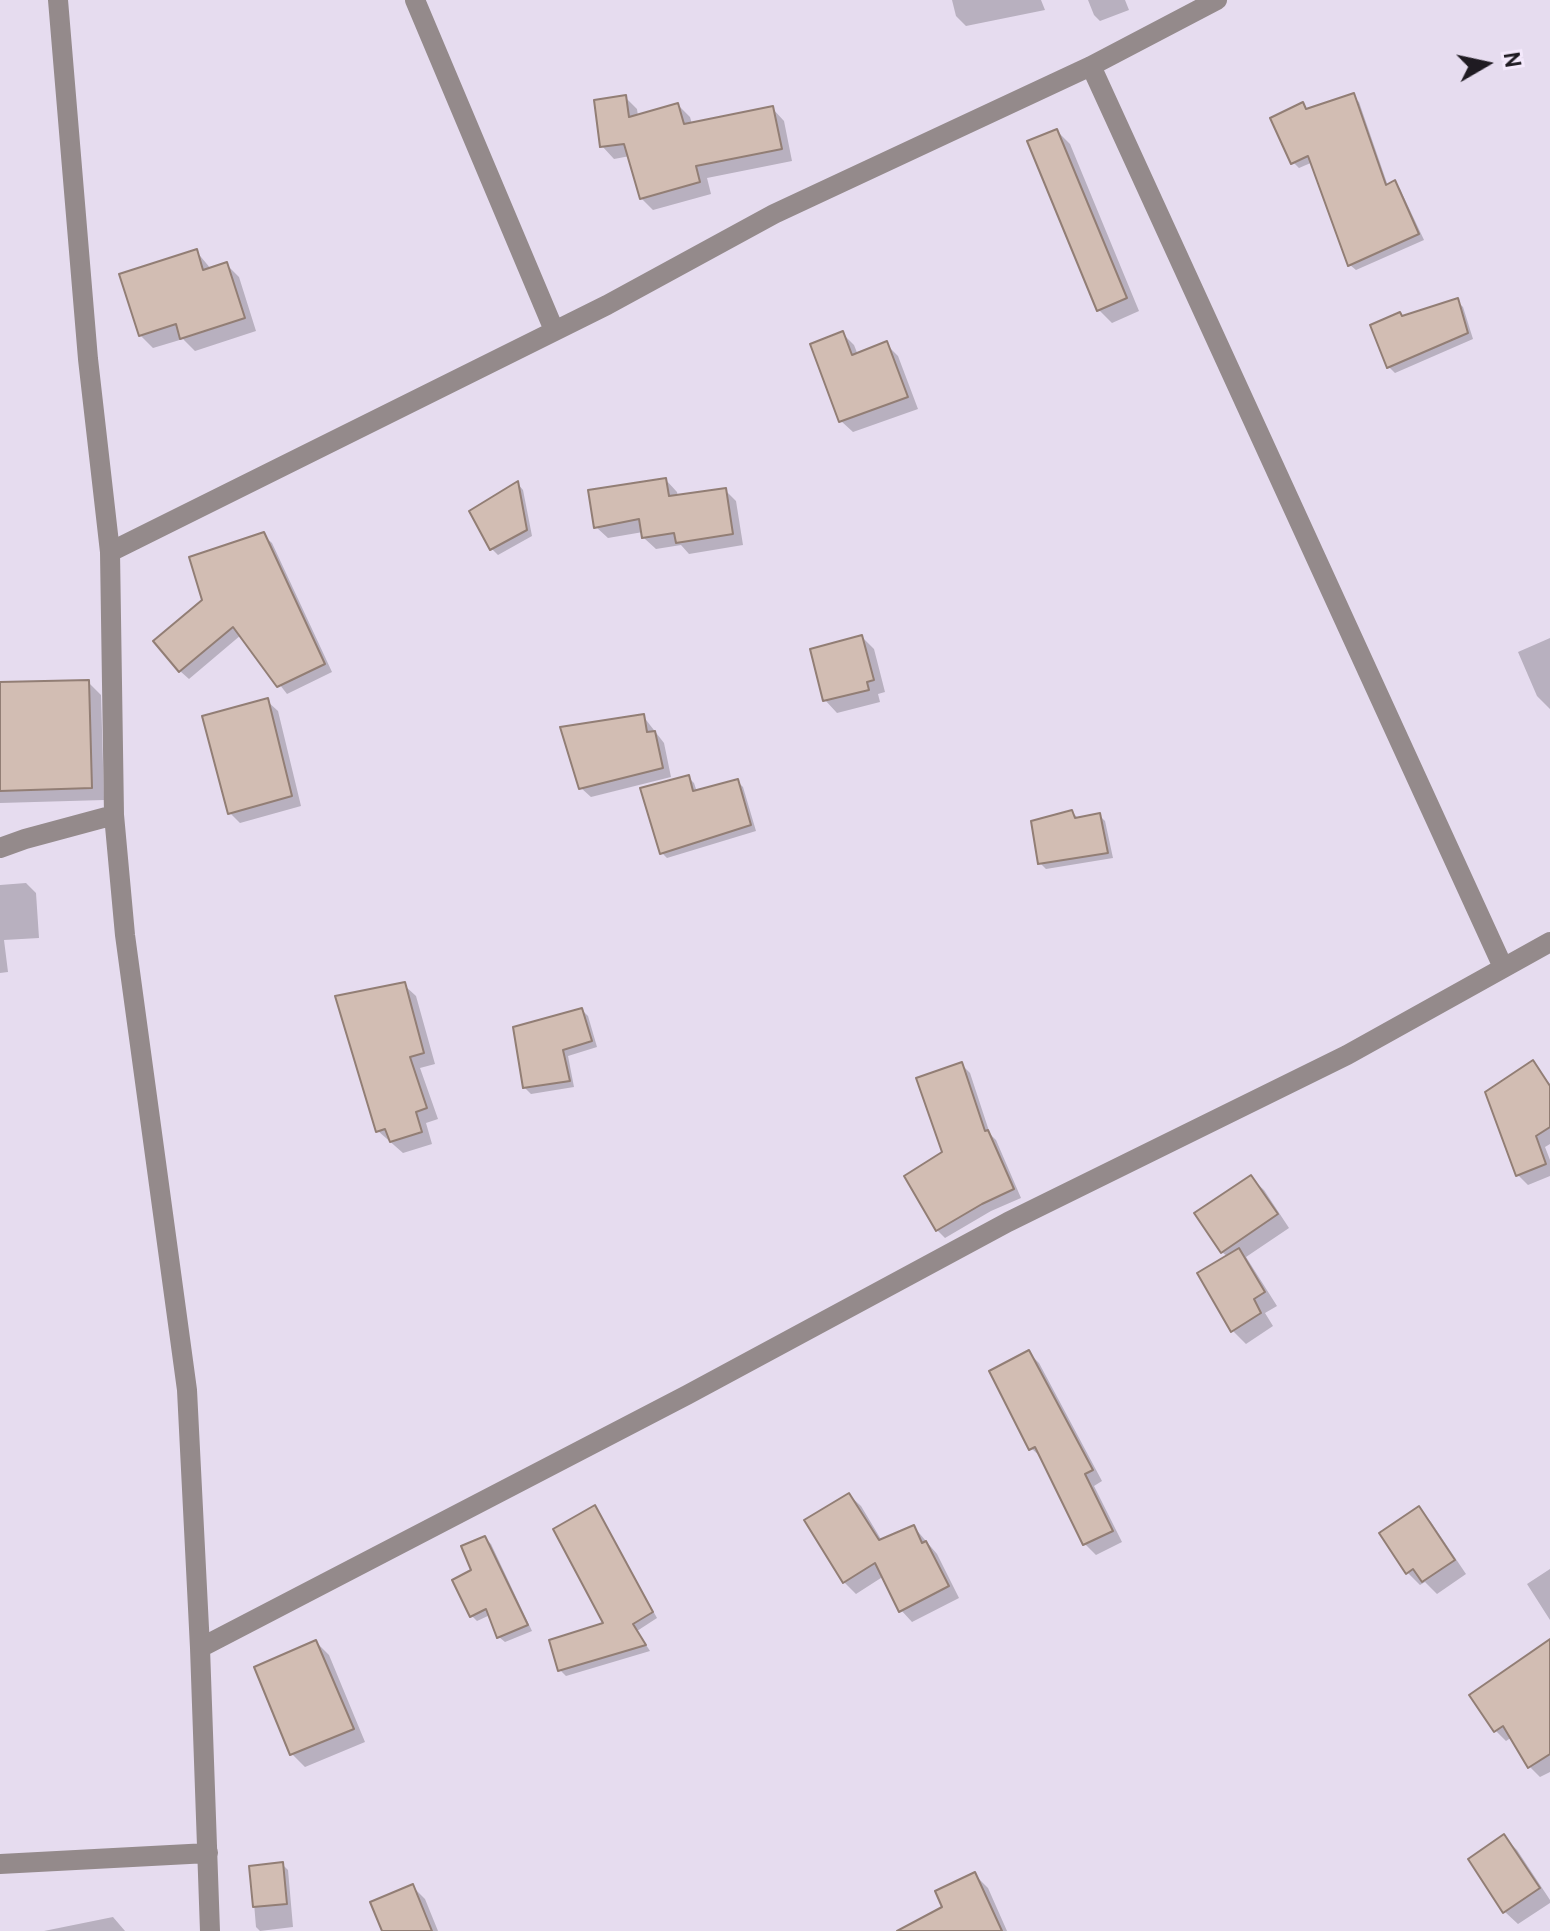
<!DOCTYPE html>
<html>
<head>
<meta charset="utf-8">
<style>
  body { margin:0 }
  #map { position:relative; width:1550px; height:1931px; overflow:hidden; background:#e6dcef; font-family:Overpass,sans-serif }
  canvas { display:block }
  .north { position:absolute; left:1446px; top:24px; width:80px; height:80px; -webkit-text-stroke:6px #f4e9fc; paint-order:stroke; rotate:81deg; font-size:22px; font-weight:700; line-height:32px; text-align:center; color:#1f1b22 }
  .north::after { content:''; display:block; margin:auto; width:28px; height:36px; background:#1f1b22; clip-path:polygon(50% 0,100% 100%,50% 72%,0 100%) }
</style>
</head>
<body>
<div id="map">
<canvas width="1550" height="1931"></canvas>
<div class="north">N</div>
</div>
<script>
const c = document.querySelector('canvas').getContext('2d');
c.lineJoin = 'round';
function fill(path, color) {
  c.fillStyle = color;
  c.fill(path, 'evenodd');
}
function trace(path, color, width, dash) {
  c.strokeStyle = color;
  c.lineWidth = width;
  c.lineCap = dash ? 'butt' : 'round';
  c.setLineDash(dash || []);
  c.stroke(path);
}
const shadow = new Path2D(`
  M952,0H1041L1045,10L966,26L956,16Z
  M1088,0H1125L1129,10L1100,21L1094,15Z
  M1353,96L1359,102L1388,186L1394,183L1400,189L1424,240L1356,270L1350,265L1313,162L1299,168L1293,162L1303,105L1309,111Z
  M625,97L637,109L638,116L678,105L690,117L692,124L772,108L784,121L792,161L707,178L711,194L653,210L641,198L630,156L614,159L602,146Z
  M1057,131L1070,144L1139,311L1112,323L1099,310Z
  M196,251L211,269L226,264L239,277L256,331L195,351L183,339L153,348L140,335Z
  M1457,301L1463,307L1473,339L1395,373L1389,367L1403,318Z
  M842,333L854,345L858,355L886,344L898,356L918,409L853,432L841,421Z
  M666,480L677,492L678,497L725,490L736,501L743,545L689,554L681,545L656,549L644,538L643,532L608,538L596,527Z
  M518,484L523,490L532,536L498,555L492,549L472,511Z
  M263,535L272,543L332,672L287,694L241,635L189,679L180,671L204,600Z
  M862,637L874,649L885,692L878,694L880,702L837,713L825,700Z
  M1550,638V709L1537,696L1518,652Z
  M88,682L101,695L104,800L0,803V684Z
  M267,701L278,711L301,806L240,823L230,813Z
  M643,716L664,743L671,777L591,797L581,788Z
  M688,777L694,783L697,792L737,781L743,787L756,831L667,858L661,852Z
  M1072,812L1079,819L1099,815L1105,821L1113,858L1046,869L1040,863Z
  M26,883L36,893L39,938L4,940L8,972L0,973V885Z
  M404,985L416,996L435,1064L420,1068L438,1119L426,1123L432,1144L403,1153L378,1131Z
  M582,1010L588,1016L597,1047L568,1056L574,1087L531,1094L525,1088Z
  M1532,1063L1550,1084V1144L1545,1147L1550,1160V1176L1528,1185L1518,1175Z
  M962,1065L970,1073L990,1134L996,1140L1021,1198L991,1211L945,1238L937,1230L944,1152Z
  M1251,1178L1264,1190L1289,1228L1246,1257L1277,1306L1265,1313L1273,1326L1246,1344L1233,1331L1228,1257L1222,1252Z
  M1028,1352L1039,1363L1102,1481L1094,1486L1122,1542L1096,1555L1085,1544L1043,1459L1031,1448Z
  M849,1495L861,1506L882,1541L914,1527L937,1554L959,1598L912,1622L901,1610L884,1576L856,1594L844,1582Z
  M594,1508L600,1514L657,1618L637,1631L650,1651L566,1676L560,1670L552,1641L606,1625Z
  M1419,1509L1431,1522L1466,1574L1437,1594L1425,1582L1420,1585L1407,1572Z
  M485,1538L491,1544L532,1631L505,1642L499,1637L490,1615L477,1621L471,1615L473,1571Z
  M1550,1569V1620L1527,1584Z
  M316,1642L329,1655L365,1742L305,1767L292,1754Z
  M1472,1695L1550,1699V1772L1540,1777L1530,1767L1512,1737L1506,1741L1496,1731Z
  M1504,1837L1517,1850L1550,1900V1903L1518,1924L1505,1912Z
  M282,1864L288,1870L293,1927L260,1931L256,1927L251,1867Z
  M975,1875L988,1888L1007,1931H905L945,1908Z
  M412,1886L425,1899L438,1931H384Z
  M113,1917L125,1931H44Z`);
const building = new Path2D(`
  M1354,93L1386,185L1395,180L1419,234L1348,266L1308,156L1291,164L1270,118L1303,102L1306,109Z
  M626,95L629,117L678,103L684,124L773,106L782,149L696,166L700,182L640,199L624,144L600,147L594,100Z
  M1057,129L1127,298L1097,311L1027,141Z
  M197,249L203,270L227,262L245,318L180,339L176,324L139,336L119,274Z
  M1458,298L1468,333L1387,368L1370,325L1400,312L1402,316Z
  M843,331L852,355L887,341L908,397L839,422L810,344Z
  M666,478L669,496L726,488L733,534L676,543L674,533L642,538L639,519L594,528L588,490Z
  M518,481L527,530L490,550L469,511Z
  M264,532L325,664L277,687L233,627L179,672L153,641L202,600L189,557Z
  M862,635L874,680L867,682L869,690L823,701L810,649Z
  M89,680L92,788L0,791V682Z
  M268,698L292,796L228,814L202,716Z
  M644,714L647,732L655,731L663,768L579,789L560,727Z
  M689,775L693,791L738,779L751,825L660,854L640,788Z
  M1072,810L1075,818L1100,813L1108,853L1038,864L1031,821Z
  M405,982L424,1053L410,1057L427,1108L416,1112L422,1132L390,1142L385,1129L376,1132L335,996Z
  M582,1008L592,1041L563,1050L570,1081L523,1088L513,1027Z
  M1533,1060L1550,1086V1127L1536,1136L1546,1164L1516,1176L1485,1092Z
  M962,1062L985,1131L988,1130L1014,1189L982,1204L936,1231L904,1176L942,1152L916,1078Z
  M1251,1175L1278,1214L1221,1253L1194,1213Z
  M1239,1248L1265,1292L1254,1299L1261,1313L1231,1332L1197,1273Z
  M1029,1350L1093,1470L1085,1474L1113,1531L1083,1545L1035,1447L1029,1450L989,1371Z
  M849,1493L879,1540L914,1525L922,1543L926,1541L949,1586L899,1612L875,1563L843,1583L804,1520Z
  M595,1505L653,1612L633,1624L646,1645L558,1671L549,1640L603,1623L553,1529Z
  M1419,1506L1455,1560L1422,1582L1413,1569L1406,1574L1379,1533Z
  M485,1536L528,1625L497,1638L486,1609L470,1617L452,1580L471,1570L461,1546Z
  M1550,1639V1754L1528,1768L1503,1726L1494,1732L1469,1695Z
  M316,1640L354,1729L290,1755L254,1667Z
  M1504,1834L1540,1888L1503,1913L1468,1859Z
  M283,1862L287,1904L253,1907L249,1866Z
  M975,1872L1002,1931H897L942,1907L935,1891Z
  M413,1884L432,1931H382L370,1902Z`);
const street = new Path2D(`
  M58,0L88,359L110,552L114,815L125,935L187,1390L200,1648L210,1931
  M415,0L554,330
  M1091,66L1503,967
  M110,552L607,305L774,214L1091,66L1217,0
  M0,848L25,839L114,815
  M200,1648L687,1395L1008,1222L1347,1055L1550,942
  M0,1864L208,1853`);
fill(shadow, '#0003');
fill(building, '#d2bdb3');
trace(building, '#927e75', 2);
trace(street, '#948a8b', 20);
</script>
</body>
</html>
